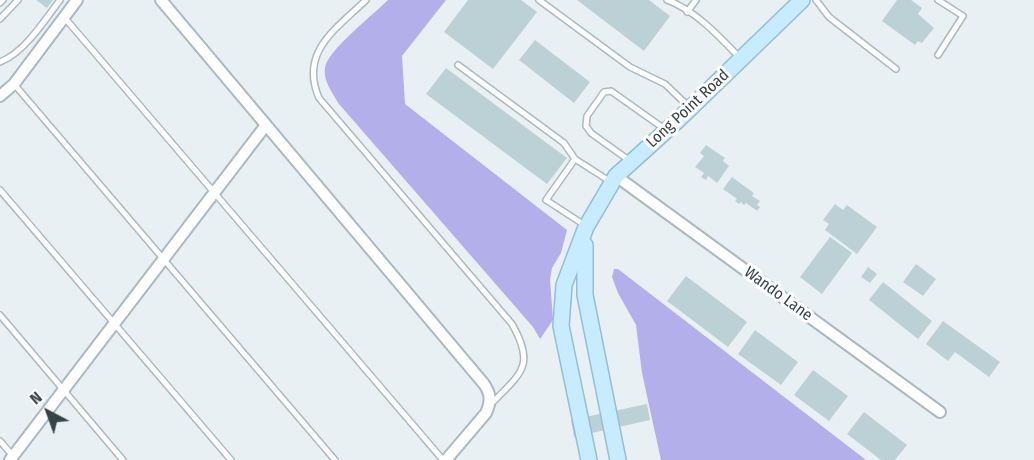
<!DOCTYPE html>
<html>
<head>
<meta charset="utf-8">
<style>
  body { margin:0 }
  #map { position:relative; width:1034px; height:460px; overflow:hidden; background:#e8f0f4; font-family:"Fira Sans Condensed",sans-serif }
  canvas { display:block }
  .north { position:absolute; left:18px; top:382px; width:60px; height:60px; -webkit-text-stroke:4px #fff; paint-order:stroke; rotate:319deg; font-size:16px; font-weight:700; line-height:24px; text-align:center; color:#364448 }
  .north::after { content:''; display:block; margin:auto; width:21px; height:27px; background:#364448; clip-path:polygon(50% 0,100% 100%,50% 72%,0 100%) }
</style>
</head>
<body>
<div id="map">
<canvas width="1034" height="460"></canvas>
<div class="north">N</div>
</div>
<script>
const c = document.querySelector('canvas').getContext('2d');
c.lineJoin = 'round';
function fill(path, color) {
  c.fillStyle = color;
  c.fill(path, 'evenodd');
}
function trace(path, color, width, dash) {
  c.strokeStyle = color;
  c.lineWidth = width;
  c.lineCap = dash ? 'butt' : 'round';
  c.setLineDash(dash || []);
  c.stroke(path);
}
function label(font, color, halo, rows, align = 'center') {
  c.font = font + ' "Fira Sans Condensed",sans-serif';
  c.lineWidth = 6;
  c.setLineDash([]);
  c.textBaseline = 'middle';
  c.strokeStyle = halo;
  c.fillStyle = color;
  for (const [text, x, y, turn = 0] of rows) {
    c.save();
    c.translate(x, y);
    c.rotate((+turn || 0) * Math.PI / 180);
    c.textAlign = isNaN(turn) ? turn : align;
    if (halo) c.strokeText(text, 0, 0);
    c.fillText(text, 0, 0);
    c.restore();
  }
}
const green = new Path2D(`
  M388,0H446L402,56L405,104L567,230L561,253L552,268L550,280L553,320L540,339L533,327L339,104C332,92 321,78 326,64C332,47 374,14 388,0Z
  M618,269L866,460H661L642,373L636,325L618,293L612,277L614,269Z`);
const building = new Path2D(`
  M36,0H53L47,8Z
  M468,0H521L537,12L493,69L444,32Z
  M577,0H649L670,16L644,51Z
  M897,0H911L922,8L918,14L934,28L922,43L918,41L915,45L882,21Z
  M535,40L590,82L574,103L519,60Z
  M446,68L567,158L547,184L426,94Z
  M706,145L725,158L723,161L729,166L717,183L708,176L706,180L701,177L704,173L695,167L704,156L700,153Z
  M732,177L754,193L752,196L760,201L757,205L760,207L757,211L746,203L744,205L741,202L739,204L735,201L737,199L723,189Z
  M835,204L843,210L847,205L877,227L857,254L825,230L829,224L823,220Z
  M830,237L852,253L822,294L800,277Z
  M916,264L936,279L923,296L903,282Z
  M868,267L877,274L870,283L861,277Z
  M686,276L747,322L728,347L667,301Z
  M883,282L932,321L918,339L869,300Z
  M943,321L1000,362L989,377L955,352L948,361L926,344Z
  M755,330L798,362L781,385L738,354Z
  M813,370L848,396L829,421L794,395Z
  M647,404L650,420L574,437L571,420Z
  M864,412L907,445L895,460H881L847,434Z`);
const lane = new Path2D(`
  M366,0C336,29 299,52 319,98L512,324C536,366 521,373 491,404
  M539,0L630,67L665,84L689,107
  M667,0C695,10 720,37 740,58
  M816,0L829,17L896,69
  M0,3L3,0
  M687,12L696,0
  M64,17L443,460
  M0,19L18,0
  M938,55L963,16L938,0
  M0,62C24,53 45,20 60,0
  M458,65L564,143L575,159
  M14,84L335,460
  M630,161L591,133L586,126L587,116L604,92L611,91L666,130
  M0,190L231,460
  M586,226L546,200L575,159L611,182
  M0,315L123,460
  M0,441L12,455`);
const street = new Path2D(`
  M161,0L484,384C491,394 491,402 486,413L446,460
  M0,96L14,84L77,0
  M616,176L940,412
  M10,460L266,125`);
const secondary = new Path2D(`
  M585,245V295L618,460
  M589,460L561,326L564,285L586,227L616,176L677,121L802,0`);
const streetNames = [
  ["Long Point Road",688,109,-43],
  ["Wando Lane",778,294,36]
];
fill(green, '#b2afea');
fill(building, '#bcd1d6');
trace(lane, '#aabac0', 8);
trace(street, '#aabac0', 14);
trace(secondary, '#94bed3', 18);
trace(lane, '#fff', 5);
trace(street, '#fff', 10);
trace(secondary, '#c7ebff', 15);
label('16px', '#364448', '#fff', streetNames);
</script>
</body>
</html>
